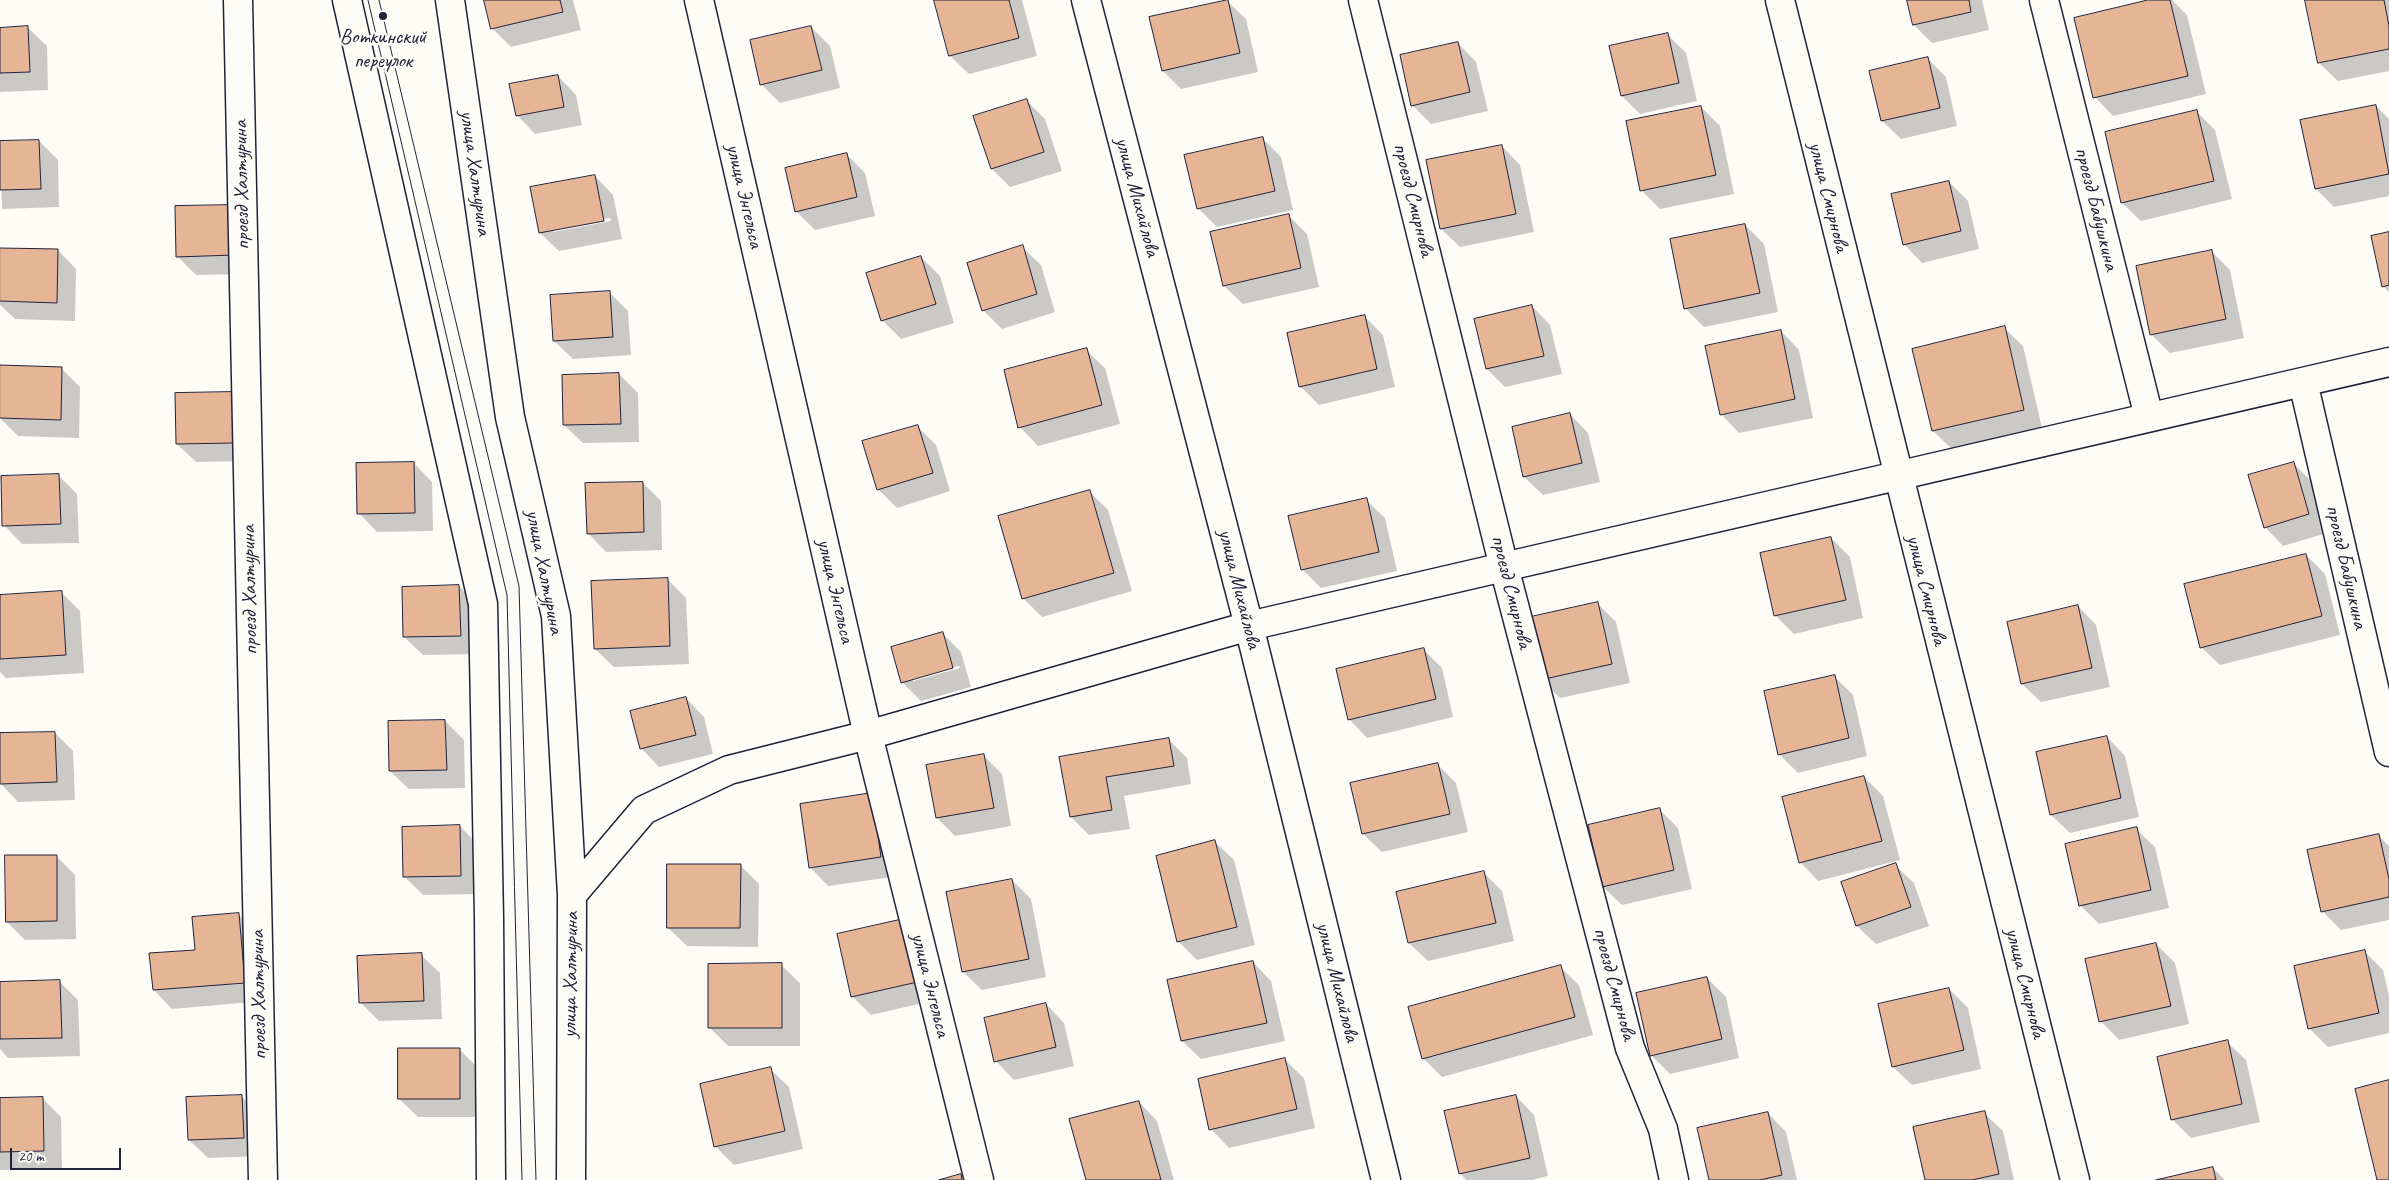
<!DOCTYPE html>
<html>
<head>
<meta charset="utf-8">
<style>
  body { margin:0 }
  #map { position:relative; width:2389px; height:1180px; overflow:hidden; background:#fdfcf7; font-family:Caveat,sans-serif }
  canvas { display:block }
  .scale { position:absolute; left:10px; top:1148px; width:111px; height:22px; box-sizing:border-box; border:2px solid #22223b; border-top:0; padding-left:6px; font-size:15px; line-height:18px; white-space:nowrap; color:#22223b; -webkit-text-stroke:4px #fdfcf7; paint-order:stroke }
</style>
</head>
<body>
<div id="map">
<canvas width="2389" height="1180"></canvas>
<div class="scale">20 m</div>
</div>
<script>
const c = document.querySelector('canvas').getContext('2d');
c.lineJoin = 'round';
function fill(path, color) {
  c.fillStyle = color;
  c.fill(path, 'evenodd');
}
function trace(path, color, width, dash) {
  c.strokeStyle = color;
  c.lineWidth = width;
  c.lineCap = dash ? 'butt' : 'round';
  c.setLineDash(dash || []);
  c.stroke(path);
}
function label(font, color, halo, rows, align = 'center') {
  c.font = font + ' Caveat,sans-serif';
  c.lineWidth = 5;
  c.setLineDash([]);
  c.textBaseline = 'middle';
  c.strokeStyle = halo;
  c.fillStyle = color;
  for (const [text, x, y, turn = 0] of rows) {
    c.save();
    c.translate(x, y);
    c.rotate((+turn || 0) * Math.PI / 180);
    c.textAlign = isNaN(turn) ? turn : align;
    if (halo) c.strokeText(text, 0, 0);
    c.fillText(text, 0, 0);
    c.restore();
  }
}
const shadow = new Path2D(`
  M485,0H573L581,30L511,47L493,29Z
  M935,0H1022L1037,56L969,74L950,56Z
  M1908,0H1982L1989,30L1932,43L1914,25Z
  M2153,0H2172L2187,15L2206,94L2113,116L2095,97Z
  M2306,0H2389V71L2338,81L2319,63Z
  M1227,1L1246,19L1258,72L1181,89L1163,71Z
  M811,27L830,46L840,88L780,103L762,85L751,41Z
  M28,28L47,46L48,90L0,92V29Z
  M1667,34L1686,53L1697,101L1640,114L1622,96Z
  M1458,43L1476,62L1488,111L1431,124L1412,105Z
  M1927,58L1946,77L1957,126L1901,139L1882,121Z
  M558,76L576,95L582,125L535,134L517,115Z
  M1026,100L1045,119L1062,171L1010,187L992,169L975,117Z
  M2376,106L2389,119V196L2334,207L2316,189L2302,121Z
  M1701,107L1720,126L1734,194L1660,209L1641,190Z
  M2197,112L2215,130L2232,199L2141,221L2122,203L2106,133Z
  M1262,138L1281,157L1293,210L1217,227L1198,208Z
  M39,141L58,160L59,207L2,209L0,142Z
  M1502,146L1520,165L1534,232L1460,247L1441,229L1428,161Z
  M846,154L865,173L875,216L815,230L796,211Z
  M595,176L613,195L622,239L559,251L540,233ZM610,218L611,221L553,232V229Z
  M1949,182L1968,201L1979,249L1922,263L1904,244Z
  M1288,215L1307,234L1319,287L1243,304L1224,286Z
  M251,225L252,274L196,275L177,256Z
  M1745,225L1764,244L1778,312L1704,327L1685,308Z
  M2389,233V292L2383,286Z
  M1022,247L1041,265L1055,312L1002,329L983,310Z
  M0,249L58,250L76,269L75,321L15,319L0,305Z
  M2211,251L2230,270L2244,338L2170,353L2151,334Z
  M921,257L940,276L954,323L901,339L882,320Z
  M609,292L628,311L631,355L573,359L554,341Z
  M1532,306L1550,325L1562,374L1505,387L1487,369Z
  M1364,316L1383,335L1395,387L1319,405L1300,386Z
  M2004,328L2023,346L2042,428L1952,449L1933,431L1914,350Z
  M1781,331L1799,350L1813,418L1739,433L1721,414Z
  M1086,350L1105,368L1120,424L1038,446L1020,427Z
  M61,368L80,387L79,438L18,436L0,418Z
  M619,374L638,393L639,442L583,443L564,425Z
  M232,393L251,412L252,461L196,462L177,444Z
  M1570,414L1588,433L1600,482L1543,495L1524,477Z
  M917,426L936,445L950,491L897,508L878,489Z
  M414,463L432,482L433,531L377,532L359,513Z
  M2293,463L2312,482L2327,533L2283,546L2265,527Z
  M59,476L77,494L79,543L22,544L4,525Z
  M643,483L661,501L662,550L606,552L588,533Z
  M1089,491L1108,510L1132,591L1042,617L1023,598Z
  M1366,500L1385,518L1397,571L1321,588L1302,569Z
  M1831,538L1850,557L1863,618L1794,634L1775,615Z
  M2306,555L2325,574L2340,635L2220,665L2201,647Z
  M667,579L686,598L689,664L614,667L595,649Z
  M459,586L477,605L479,654L423,655L404,637Z
  M62,593L80,611L84,673L6,678L0,672V597Z
  M1597,603L1616,622L1630,683L1560,698L1541,680Z
  M2078,606L2096,625L2110,687L2041,702L2022,684Z
  M943,634L961,652L971,687L921,701L902,682ZM959,666L960,668L913,681V678Z
  M1423,649L1442,668L1453,717L1367,738L1349,719Z
  M1834,676L1853,695L1867,756L1798,773L1779,754Z
  M686,698L704,717L713,754L659,767L641,748Z
  M445,721L464,740L465,788L409,789L390,771Z
  M55,733L73,751L75,800L18,802L0,783V734Z
  M2107,737L2125,756L2139,817L2070,833L2051,815Z
  M1168,739L1187,758L1191,784L1124,796L1130,829L1089,835L1071,817L1061,758Z
  M983,755L1002,774L1011,826L955,836L937,818Z
  M1437,764L1456,783L1468,832L1382,852L1363,834L1352,784Z
  M1864,777L1883,796L1900,860L1818,881L1800,862Z
  M872,795L899,876L828,886L810,867Z
  M1659,809L1678,828L1692,889L1622,905L1603,887Z
  M460,826L478,845L480,894L423,895L405,877Z
  M2136,829L2155,847L2169,908L2099,924L2081,906L2067,845Z
  M2378,835L2389,846V920L2341,930L2323,912L2309,851Z
  M1215,842L1234,860L1255,945L1197,960L1178,941Z
  M56,856L75,875L76,939L25,940L7,922Z
  M740,865L759,884L758,947L687,946L668,928Z
  M1895,865L1914,883L1929,926L1876,944L1857,926L1842,883Z
  M1484,873L1502,891L1514,941L1428,961L1409,943Z
  M1012,880L1031,899L1046,977L982,990L963,972L947,893Z
  M239,915L257,933L263,1001L172,1009L154,990Z
  M908,920L940,999L871,1015L852,996Z
  M2156,944L2175,963L2189,1024L2119,1040L2101,1021Z
  M2365,952L2383,970L2389,995V1033L2328,1047L2309,1028Z
  M421,955L440,973L442,1019L379,1021L361,1003Z
  M1253,962L1271,981L1285,1041L1201,1059L1182,1041Z
  M781,965L800,983V1046H728L710,1028Z
  M1560,967L1579,985L1593,1035L1442,1077L1423,1058Z
  M1707,978L1726,997L1739,1058L1670,1074L1651,1055Z
  M59,981L78,1000L80,1056L8,1058L0,1049V983Z
  M1949,989L1968,1008L1981,1069L1912,1085L1893,1067Z
  M1046,1004L1064,1023L1074,1066L1014,1080L996,1061Z
  M2227,1042L2246,1060L2260,1122L2191,1138L2172,1119Z
  M459,1049L478,1068V1117H418L399,1099Z
  M1285,1060L1304,1078L1315,1128L1229,1148L1211,1129Z
  M770,1069L789,1087L803,1149L734,1165L715,1146Z
  M241,1096L260,1115L262,1156L208,1158L189,1140Z
  M1516,1096L1534,1115L1548,1176L1532,1180H1466L1460,1173Z
  M43,1099L61,1117L62,1169L0,1170V1100Z
  M1139,1102L1157,1121L1174,1180H1087Z
  M1768,1113L1786,1132L1797,1180H1710Z
  M1984,1113L2003,1131L2014,1180H1927Z
  M2213,1168L2225,1180H2162Z`);
const building = new Path2D(`
  M484,0H560L563,12L491,29Z
  M934,0H1009L1019,38L949,56Z
  M1228,0L1240,53L1162,71L1149,17Z
  M1907,0H1969L1971,12L1913,25Z
  M2148,0H2170L2188,76L2093,98L2074,18Z
  M2305,0H2384L2389,26V49L2318,63Z
  M28,26L30,72L0,73V28Z
  M811,26L822,70L760,85L750,40Z
  M1668,33L1679,83L1621,96L1609,46Z
  M1458,42L1470,92L1411,106L1400,55Z
  M1928,57L1940,108L1881,121L1869,71Z
  M558,75L564,107L516,116L509,84Z
  M1027,99L1044,152L991,169L973,116Z
  M2376,105L2389,174L2315,189L2300,120Z
  M1701,106L1716,175L1640,191L1626,121Z
  M2197,110L2214,181L2121,203L2105,132Z
  M1263,137L1275,191L1197,209L1184,155Z
  M39,140L41,189L0,190V141Z
  M1502,145L1516,214L1440,229L1426,160Z
  M847,153L857,197L795,212L785,168Z
  M595,175L604,221L539,233L530,187Z
  M1949,181L1961,231L1903,245L1891,194Z
  M233,205L234,255L176,257L175,206Z
  M1289,214L1301,268L1223,286L1210,232Z
  M1745,224L1760,293L1684,309L1670,239Z
  M2389,232V285L2382,287L2371,236Z
  M1023,245L1037,294L982,311L967,263Z
  M0,248L58,249L57,303L0,301Z
  M2212,250L2226,319L2150,335L2136,266Z
  M921,256L936,304L881,321L866,273Z
  M610,291L613,337L553,341L550,295Z
  M1532,305L1544,356L1486,369L1474,319Z
  M1365,315L1377,369L1299,387L1287,333Z
  M2005,326L2024,410L1932,431L1912,349Z
  M1781,330L1795,399L1720,415L1705,346Z
  M1087,348L1102,405L1018,428L1004,370Z
  M0,365L62,367L61,420L0,418Z
  M619,373L621,424L563,425L562,375Z
  M232,392L234,443L176,444L175,393Z
  M1570,413L1582,463L1523,477L1512,427Z
  M918,425L933,473L877,490L862,441Z
  M414,462L415,513L357,514L356,463Z
  M2294,462L2309,514L2264,528L2248,475Z
  M59,474L61,524L2,526L1,476Z
  M643,482L644,532L587,534L585,483Z
  M1090,490L1114,573L1022,599L998,516Z
  M1367,498L1379,552L1301,570L1288,516Z
  M1831,537L1846,600L1774,616L1760,553Z
  M2306,554L2322,616L2200,648L2184,584Z
  M668,578L670,646L594,649L591,581Z
  M459,585L461,636L403,637L402,587Z
  M62,591L66,655L0,659V595Z
  M1598,602L1612,664L1540,680L1526,618Z
  M2078,605L2092,668L2021,684L2007,622Z
  M943,632L953,668L901,683L891,647Z
  M1424,648L1436,699L1348,720L1336,669Z
  M1835,675L1849,738L1778,755L1764,691Z
  M686,697L696,735L640,749L630,711Z
  M445,720L447,770L389,771L388,721Z
  M55,732L57,782L0,784V733Z
  M2107,736L2121,798L2050,815L2036,752Z
  M1169,738L1174,766L1106,777L1112,810L1070,817L1059,757Z
  M984,754L994,808L936,818L926,765Z
  M1438,763L1450,814L1362,834L1350,783Z
  M1864,776L1882,841L1799,863L1782,797Z
  M872,793L881,857L809,868L800,804Z
  M1660,808L1674,870L1602,887L1588,825Z
  M460,825L461,876L403,877L402,827Z
  M2137,827L2151,890L2079,906L2065,844Z
  M2379,834L2389,879V897L2321,912L2307,850Z
  M1215,840L1237,927L1177,942L1156,856Z
  M5,855H57V921L6,922Z
  M1896,863L1911,907L1856,926L1841,882Z
  M667,864H741L740,928H667Z
  M1484,871L1496,923L1408,943L1396,892Z
  M1012,879L1029,959L962,972L946,892Z
  M239,913L245,983L153,990L149,953L195,950L192,917Z
  M908,918L922,981L851,997L837,934Z
  M2156,943L2171,1006L2099,1022L2085,959Z
  M2365,950L2379,1013L2308,1029L2294,966Z
  M422,953L424,1001L359,1003L357,956Z
  M1253,961L1267,1023L1181,1041L1167,980Z
  M782,963V1028H708V964Z
  M1561,965L1575,1017L1422,1059L1408,1007Z
  M1707,977L1722,1039L1650,1056L1636,993Z
  M60,980L62,1038L0,1039V982Z
  M1949,988L1964,1050L1892,1067L1878,1004Z
  M1046,1003L1056,1047L994,1062L984,1018Z
  M2228,1040L2242,1104L2171,1120L2157,1057Z
  M398,1048H460V1099H398Z
  M1285,1058L1297,1109L1209,1130L1198,1079Z
  M771,1067L785,1131L714,1147L700,1084Z
  M2389,1080V1180H2377L2355,1089Z
  M242,1095L244,1138L188,1140L186,1097Z
  M1516,1095L1530,1158L1459,1174L1444,1111Z
  M43,1097L44,1151L0,1152V1098Z
  M1139,1101L1161,1180H1086L1069,1119Z
  M1985,1111L1999,1174L1972,1180H1925L1913,1127Z
  M1768,1112L1782,1175L1760,1180H1709L1697,1128Z
  M2213,1167L2216,1180H2156Z
  M961,1174L962,1180H939Z`);
const minor = new Path2D(`
  M238,0L263,1180
  M347,0L483,604L489,918L491,1180
  M450,0L510,417L556,616L572,895L571,1180
  M699,0L868,735L979,1180
  M1086,0L1249,626L1386,1180
  M1363,0L1504,567L1630,1048L1663,1129L1674,1180
  M1780,0L2075,1180
  M2044,0L2149,417
  M2303,382L2389,752
  M572,895L644,810L729,770L868,735L1249,626L2389,362`);
const tram = new Path2D(`
  M368,0L507,595L522,1180
  M379,0L519,586L536,1180`);
const markers = [
  [383,16,5,"#22223b"]
];
const poiNames = [
  ["Воткинский",383,37],
  ["переулок",383,61]
];
const streetNames = [
  ["улица Халтурина",475,173,82],
  ["проезд Халтурина",242,185,-91],
  ["улица Энгельса",744,196,77],
  ["улица Михайлова",1137,197,75],
  ["улица Смирнова",1828,197,76],
  ["проезд Смирнова",1413,200,76],
  ["проезд Бабушкина",2096,209,76],
  ["проезд Бабушкина",2346,567,77],
  ["улица Халтурина",544,572,79],
  ["улица Михайлова",1239,589,76],
  ["проезд Халтурина",250,590,-91],
  ["улица Смирнова",1926,590,76],
  ["улица Энгельса",835,591,77],
  ["проезд Смирнова",1511,592,76],
  ["улица Халтурина",571,975,-89],
  ["улица Михайлова",1337,982,76],
  ["улица Смирнова",2025,983,76],
  ["проезд Смирнова",1614,984,75],
  ["улица Энгельса",930,985,76],
  ["проезд Халтурина",259,995,-91]
];
fill(shadow, '#0003');
fill(building, '#e5b596');
trace(building, '#22223b', 1);
trace(minor, '#22223b', 31);
trace(minor, '#fdfcf7', 28);
trace(tram, '#22223b', 1);
for (const [x, y, r, color] of markers) {
  const dot = new Path2D();
  dot.arc(x, y, r, 0, 2 * Math.PI);
  c.fillStyle = color;
  c.fill(dot);
  trace(dot, '#fdfcf7', 2);
}
label('21px', '#22223b', '#fdfcf7', poiNames);
label('21px', '#22223b', '#fdfcf7', streetNames);
</script>
</body>
</html>
